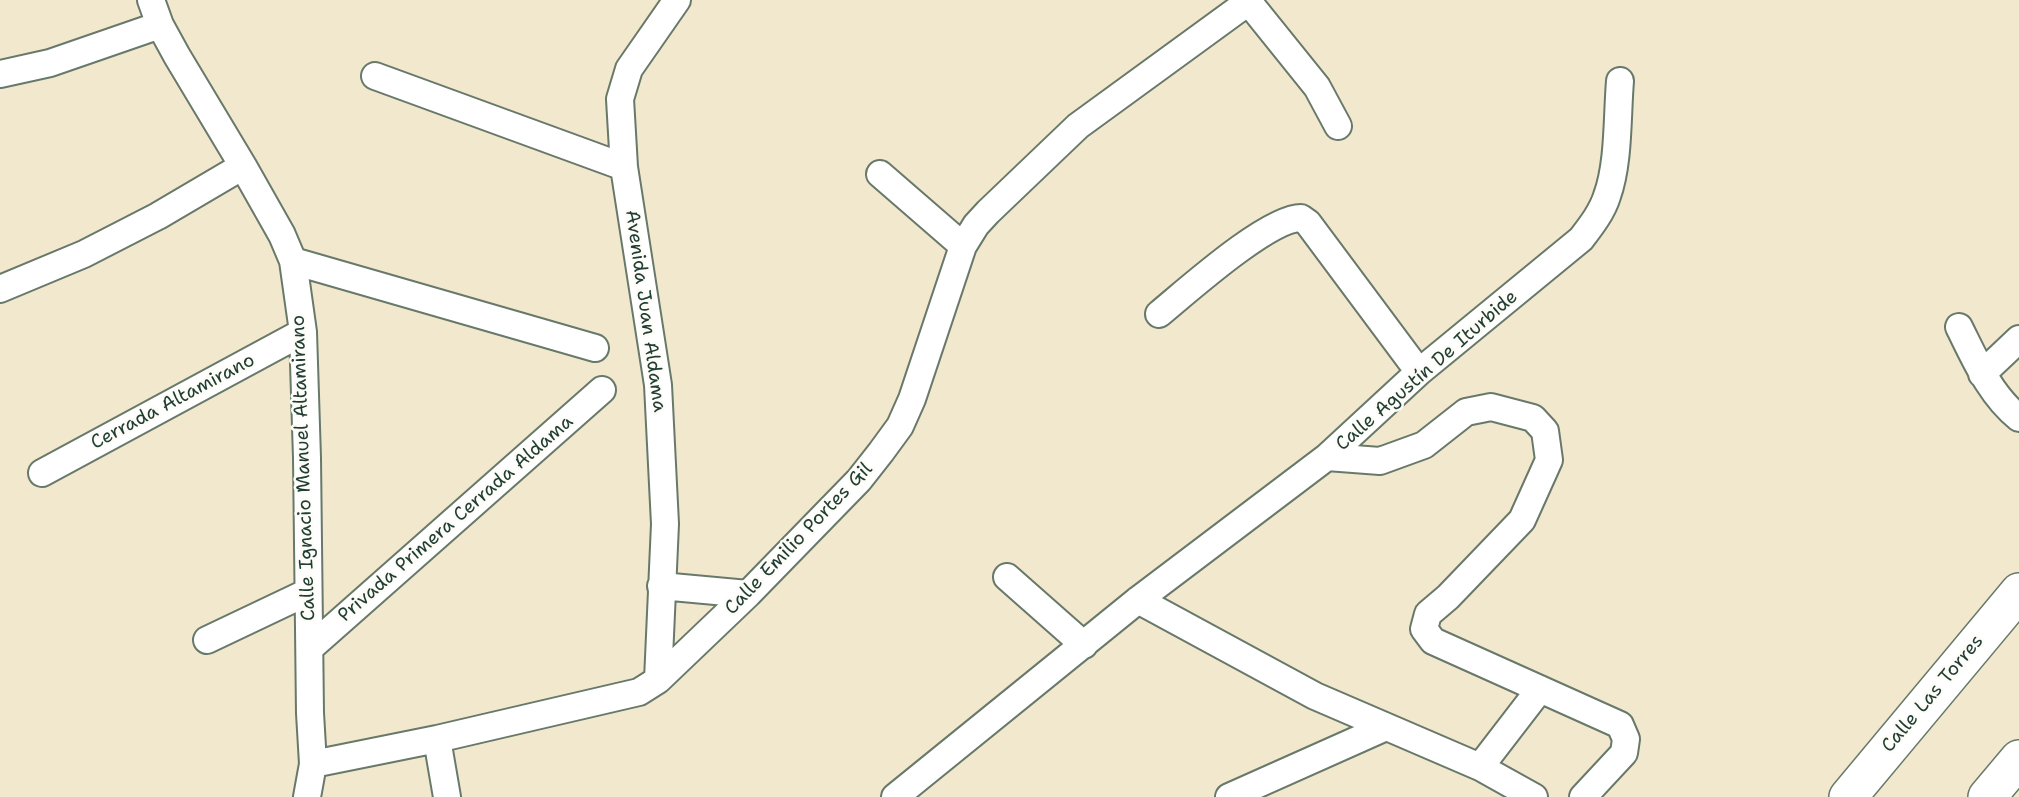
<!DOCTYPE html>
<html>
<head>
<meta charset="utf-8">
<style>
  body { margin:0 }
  canvas { display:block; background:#f1e8ce }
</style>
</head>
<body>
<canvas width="2019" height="797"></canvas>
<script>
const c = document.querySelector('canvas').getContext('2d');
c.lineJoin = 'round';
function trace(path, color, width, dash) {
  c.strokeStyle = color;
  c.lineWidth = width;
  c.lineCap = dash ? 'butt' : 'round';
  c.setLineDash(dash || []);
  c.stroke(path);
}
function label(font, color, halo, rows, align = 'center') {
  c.font = font + ' "Shantell Sans",sans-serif';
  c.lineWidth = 5;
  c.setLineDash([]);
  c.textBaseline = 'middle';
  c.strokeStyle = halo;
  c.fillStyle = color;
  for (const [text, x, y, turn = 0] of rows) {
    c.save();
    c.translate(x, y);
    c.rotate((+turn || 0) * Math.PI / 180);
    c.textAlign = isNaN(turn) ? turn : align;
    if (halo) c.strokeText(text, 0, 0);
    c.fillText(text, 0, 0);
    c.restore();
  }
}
const minor = new Path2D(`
  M151,0L160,25L177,56L243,166L282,235L293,261L303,332L307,458L310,713L313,764L307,797
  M1247,0L1317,87L1338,126
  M0,74L50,63L160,25
  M375,76L624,167
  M880,174L963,246
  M293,261L595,348
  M0,289L84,254L158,216L243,166
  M1159,314C1187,291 1268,218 1301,218L1308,223L1419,372
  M1959,327C1975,359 1990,395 2019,418
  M1982,374L2019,339
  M1327,457L1380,461L1424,445L1466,412L1491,407L1533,418L1545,431L1549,460L1522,520L1448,597L1428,614L1424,629L1433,641L1620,725L1626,739L1624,753L1583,797
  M42,473L303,332
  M1007,577L1084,645
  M661,586L748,594
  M1138,600L1315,696L1480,767L1534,797
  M207,640L308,592
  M310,648L602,390
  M658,680L665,524L658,385L624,167L620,99L629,69L677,0
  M437,739L447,797
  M313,764L437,739L639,692L658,680L748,594L859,480L881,452L900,426L912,399L963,246L976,225L988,212L1078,126L1251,0
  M1480,767L1540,689
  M895,797L1138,600L1327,457L1419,372L1581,239C1591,226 1602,212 1607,196C1619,163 1617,117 1620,81
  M1229,797L1386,727`);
const secondary = new Path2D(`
  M1848,797L2019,592
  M1987,797L2019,759`);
const streetNames = [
  ["Avenida Juan Aldama",645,311,82],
  ["Calle Agustín De Iturbide",1427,371,-41],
  ["Cerrada Altamirano",173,402,-28],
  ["Calle Ignacio Manuel Altamirano",304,468,-92],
  ["Privada Primera Cerrada Aldama",456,519,-41],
  ["Calle Emilio Portes Gil",799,539,-46],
  ["Calle Las Torres",1933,694,-50]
];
trace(minor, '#68796a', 30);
trace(secondary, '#68796a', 40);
trace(minor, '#fff', 26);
trace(secondary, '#fff', 37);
label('19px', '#1f3d34', '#fdfcf7', streetNames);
</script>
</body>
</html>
